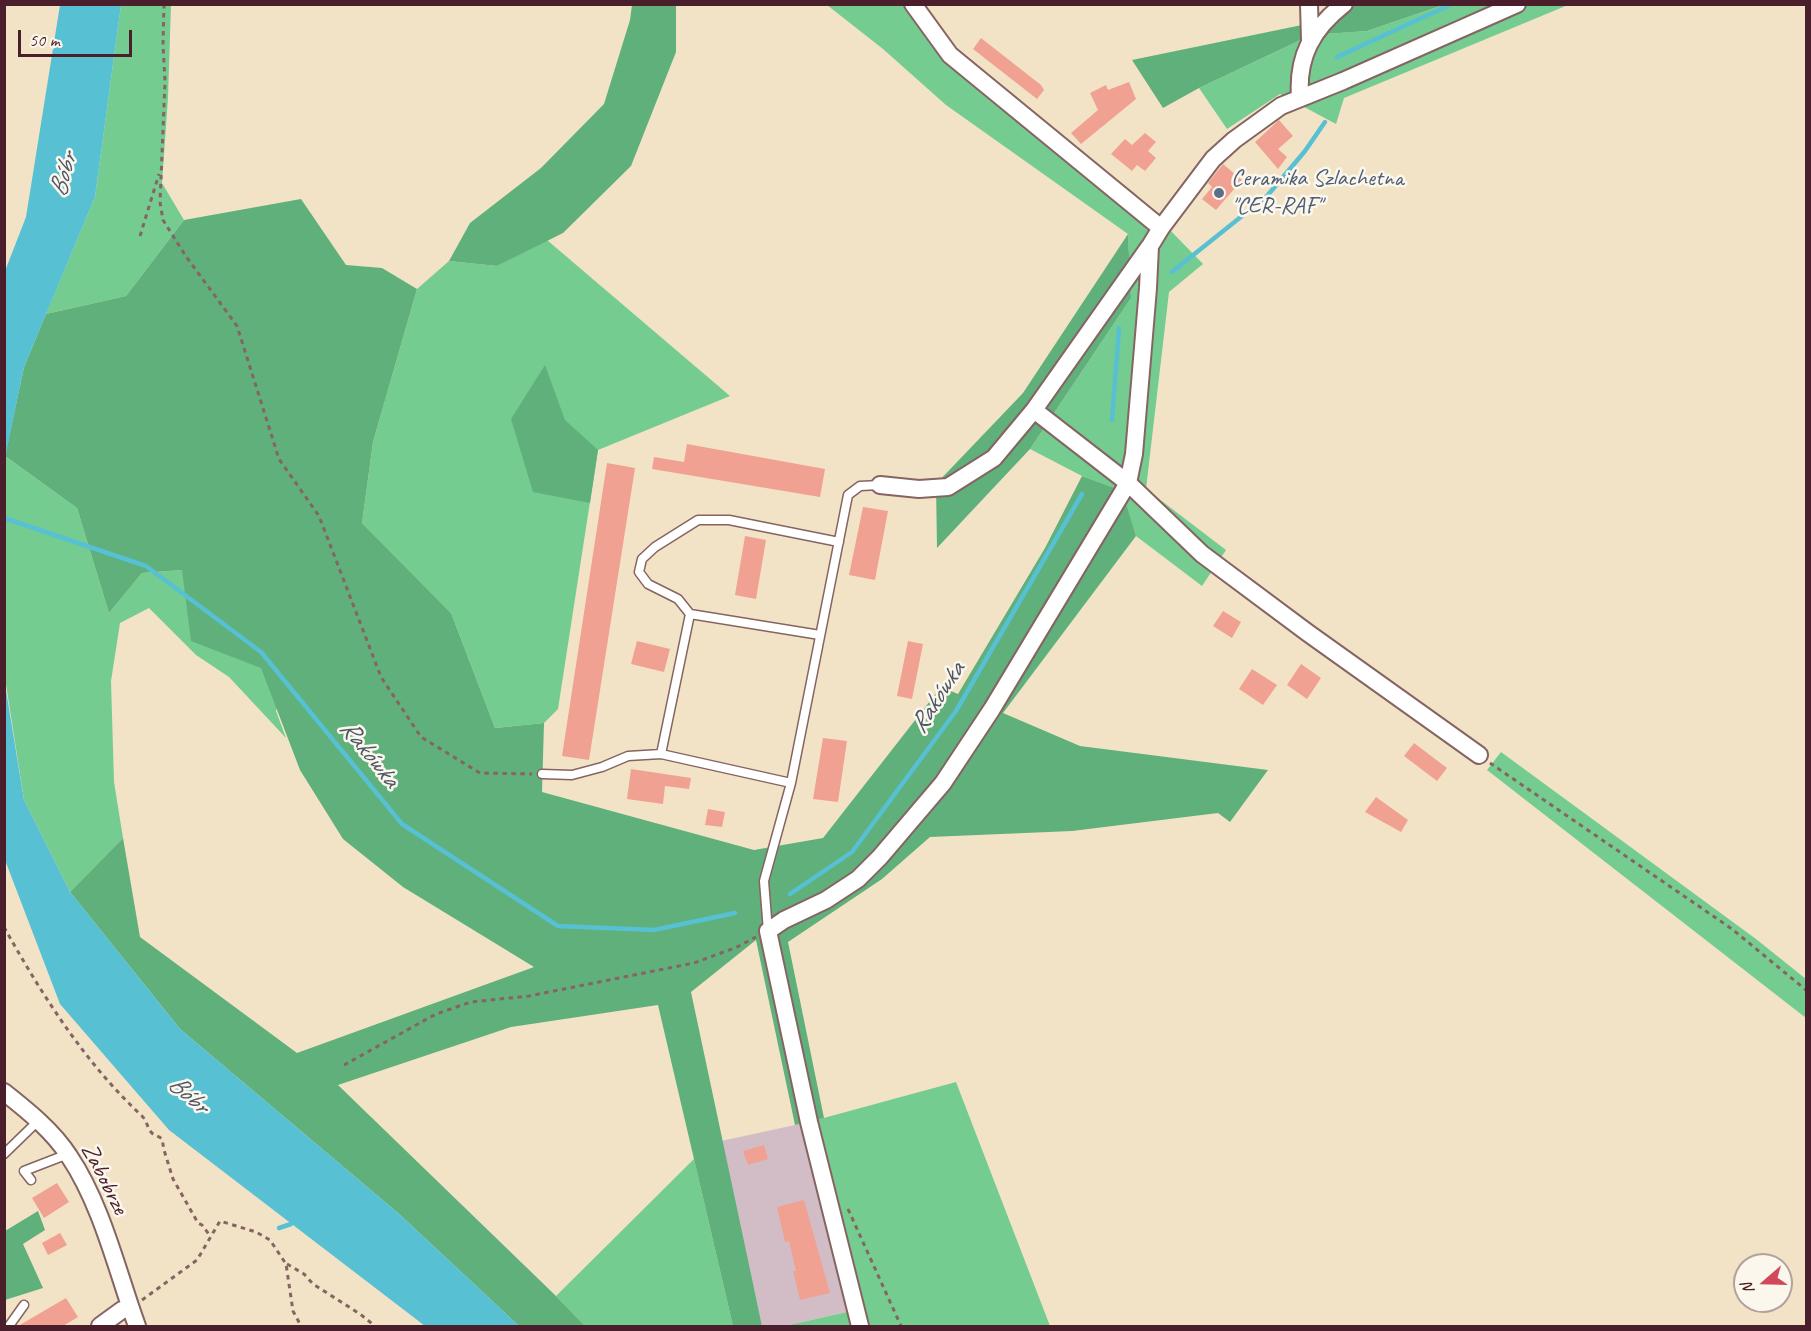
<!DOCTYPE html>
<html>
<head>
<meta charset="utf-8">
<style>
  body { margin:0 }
  #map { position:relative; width:1811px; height:1331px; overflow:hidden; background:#f2e3c7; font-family:Caveat,sans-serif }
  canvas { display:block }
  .frame { position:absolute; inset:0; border:6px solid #4a1f2b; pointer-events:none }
  .north { position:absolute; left:1733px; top:1253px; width:60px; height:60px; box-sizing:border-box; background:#fbf7ec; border:2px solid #b4a19f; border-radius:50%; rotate:250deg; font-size:16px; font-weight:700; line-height:24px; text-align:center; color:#4a1f2b }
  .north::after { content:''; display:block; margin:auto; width:21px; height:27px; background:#d1495b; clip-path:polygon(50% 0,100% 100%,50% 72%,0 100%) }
  .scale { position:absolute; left:18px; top:30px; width:114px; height:27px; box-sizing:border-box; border:3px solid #4a1f2b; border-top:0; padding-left:8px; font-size:18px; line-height:21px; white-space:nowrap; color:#4a1f2b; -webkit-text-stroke:4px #fbf7ec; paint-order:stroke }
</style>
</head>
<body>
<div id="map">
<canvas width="1811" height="1331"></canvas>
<div class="frame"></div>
<div class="north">N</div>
<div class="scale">50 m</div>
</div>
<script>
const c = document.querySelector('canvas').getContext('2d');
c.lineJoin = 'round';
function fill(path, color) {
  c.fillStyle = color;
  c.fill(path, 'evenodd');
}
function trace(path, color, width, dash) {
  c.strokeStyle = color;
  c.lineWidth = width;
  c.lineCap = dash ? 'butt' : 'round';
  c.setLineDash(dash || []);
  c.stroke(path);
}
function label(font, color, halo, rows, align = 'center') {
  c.font = font + ' Caveat,sans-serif';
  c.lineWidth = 5;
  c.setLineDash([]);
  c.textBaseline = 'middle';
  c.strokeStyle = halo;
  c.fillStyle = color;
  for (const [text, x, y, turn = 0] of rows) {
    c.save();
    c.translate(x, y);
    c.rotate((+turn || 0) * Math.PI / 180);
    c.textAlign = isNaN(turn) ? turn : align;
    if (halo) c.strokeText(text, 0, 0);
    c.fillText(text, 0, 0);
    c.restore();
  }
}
const industrial = new Path2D(`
  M809,1122L856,1310L785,1326H762L721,1141Z`);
const green = new Path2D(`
  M121,5H171L168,98L162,183L184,220L126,296L46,314L95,197Z
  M827,5H913L922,22L1041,123L1133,192L1203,264L1169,292L1146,489L1226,550L1202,586L1136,536L1121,491L1082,476L1030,449L1131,298L1128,234L946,105L883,49Z
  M1443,5H1568L1344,98L1336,124L1280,94L1227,129L1199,88L1311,35L1367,31Z
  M547,240L730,396L598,450L558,709L544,723L495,728L451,613L362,523L373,442L417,289L449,261L497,266Z
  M5,456L77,508L109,613L142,573L182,570L301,623L276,711L286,738L229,677L196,655L149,608L120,623L111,681L114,782L123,838L70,892L24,800L5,678Z
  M1501,752L1756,939L1806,979V1018L1487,770Z
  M956,1082L1050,1326H785L856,1310L809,1122Z
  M694,1159L733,1326H585L556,1296Z`);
const forest = new Path2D(`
  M632,5H676V52L631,166L563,233L497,266L449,261L470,223L541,168L604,104L630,20Z
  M1356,5H1443L1367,31L1311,35L1199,88L1163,108L1132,60L1302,25Z
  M301,199L346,265L382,268L417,289L373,442L362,523L451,613L495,728L544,723L542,792L754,850L823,838L941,687L958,694L1045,548L1082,476L1122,491L1136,536L1003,713L1080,746L1268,770L1230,822L1218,813L1072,831L930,837L882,879L788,942L824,1118L795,1125L756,940L691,992L762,1326H733L658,1005L511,1027L338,1085L556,1296L585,1326H519L398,1213L180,1029L70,892L123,838L140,937L297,1053L534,967L403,887L343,839L300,770L261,668L191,641L182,570L142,573L109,613L77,508L5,456L24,367L46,314L126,296L184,220Z
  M1128,234L1131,298L1030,449L937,548L936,484L1023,393Z
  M545,365L565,420L598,450L590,503L533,492L511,419Z
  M38,1211L45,1230L23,1244L43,1288L5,1300V1231Z`);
const water = new Path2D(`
  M60,5H121L95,197L24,367L5,458V271L26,217Z
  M4,678L24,800L70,892L180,1029L398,1213L519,1326H425L169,1130L60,1004L5,860Z`);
const stream = new Path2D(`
  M1337,57L1452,4
  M1172,272L1267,196L1305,151L1325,122
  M1112,420L1119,328
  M4,518L146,566L261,652L402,824L558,926L654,930L735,913
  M790,894L852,852L956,711L1082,494
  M279,1228L291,1224`);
const building = new Path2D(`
  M981,38L1041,85L1044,90L1037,99L973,49Z
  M1129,82L1136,99L1081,144L1071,133L1098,110L1090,93L1106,85L1108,90Z
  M1279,120L1293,136L1278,149L1287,157L1278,169L1255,142Z
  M1145,133L1156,142L1148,151L1156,158L1145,171L1137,165L1132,171L1111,154L1125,139L1132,145Z
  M1223,164L1242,180L1216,210L1202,199L1212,187L1208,183Z
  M687,444L825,469L820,497L652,469L654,457L684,462Z
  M607,463L635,468L589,760L562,756Z
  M863,507L888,511L875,580L849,575Z
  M745,536L766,540L756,599L735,595Z
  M1223,611L1241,622L1232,638L1213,626Z
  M637,641L670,649L664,672L631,664Z
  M908,641L923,644L912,699L897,696Z
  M1301,664L1321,678L1307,699L1287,685Z
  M1252,669L1277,685L1263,705L1239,689Z
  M823,738L847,741L838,802L813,799Z
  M1414,743L1447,768L1437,781L1404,756Z
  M631,769L691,778L689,789L665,786L663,804L627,799Z
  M1376,797L1408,820L1401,832L1365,812Z
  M708,809L725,812L722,827L705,825Z
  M764,1145L768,1159L748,1165L743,1151Z
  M57,1183L69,1202L44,1218L32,1198Z
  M804,1200L830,1293L800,1300L793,1271H796L789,1241L785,1242L777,1207Z
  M60,1233L67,1245L48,1255L42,1243Z
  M66,1298L78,1317L63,1326H18Z`);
const path = new Path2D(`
  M164,4L163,44L165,82L160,202L163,220L185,255L237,326L279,459L319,516L381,677L421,737L480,773L532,774
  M140,236L159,174
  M1490,763L1732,929L1806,990
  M4,927C42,995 85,1063 142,1116C147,1121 147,1127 151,1132C154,1136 159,1136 162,1139L164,1150L173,1179L198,1223L202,1225L211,1237
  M344,1065L436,1014L471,1002L529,996L694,963L737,947L756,937
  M848,1209L901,1326
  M287,1264L304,1274L313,1284L360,1314L375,1326
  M142,1300L197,1260L220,1221L256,1232L270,1240L286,1264L293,1311L301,1326`);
const lane = new Path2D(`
  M690,614L820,635
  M542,774L572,775L602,767L628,756L661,754
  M791,783L661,754L690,614L678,599L648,584L639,572L642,559L655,547L698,520H729L839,542
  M768,931L764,881L791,783L848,495L860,486L880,485
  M4,1154L38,1121
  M31,1180L24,1171L68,1154
  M9,1326L24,1305`);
const street = new Path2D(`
  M913,4L950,55L1161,228
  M1309,4L1310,40
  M1300,97C1297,57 1312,29 1344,4
  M880,485L919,489L948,487L994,458L1034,410L1149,247
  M1479,755L1308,633L1202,554L1128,483L1134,454L1148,288L1150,246L1161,228L1213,159L1234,140L1281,106L1343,81L1517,4
  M4,1092C28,1111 53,1131 69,1156C102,1205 117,1271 137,1326
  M100,1326L122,1310L130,1308
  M860,1326L809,1122L768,931L784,920L826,900L858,879L880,857L943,783L992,709L1128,483L1034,410`);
const markers = [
  [1219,193,6,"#5c6f8a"]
];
const serviceNames = [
  ["Ceramika Szlachetna",1231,179],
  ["\"CER-RAF\"",1231,207]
];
const streetNames = [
  ["Zabobrze",104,1179,63]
];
const waterNames = [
  ["Bóbr",64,175,-73],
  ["Rakówka",938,698,-57],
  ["Rakówka",369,754,51],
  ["Bóbr",188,1095,42]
];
fill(industrial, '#d2bdc7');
fill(green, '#74cc91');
fill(forest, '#5fb07b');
fill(water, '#57c0d3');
trace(stream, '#57c0d3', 4.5);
fill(building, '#f1a191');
trace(lane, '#856462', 11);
trace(street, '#856462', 20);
trace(path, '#856462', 3, [4.5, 4.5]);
trace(lane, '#fff', 8);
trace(street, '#fff', 16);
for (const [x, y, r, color] of markers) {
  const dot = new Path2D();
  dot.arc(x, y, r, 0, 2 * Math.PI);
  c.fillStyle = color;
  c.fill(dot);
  trace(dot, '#fbf7ec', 2);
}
label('24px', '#4e5e75', '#fbf7ec', serviceNames, 'left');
label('24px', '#4a1f2b', '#fbf7ec', streetNames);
label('italic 26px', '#4f5766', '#fbf7ec', waterNames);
</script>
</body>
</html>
